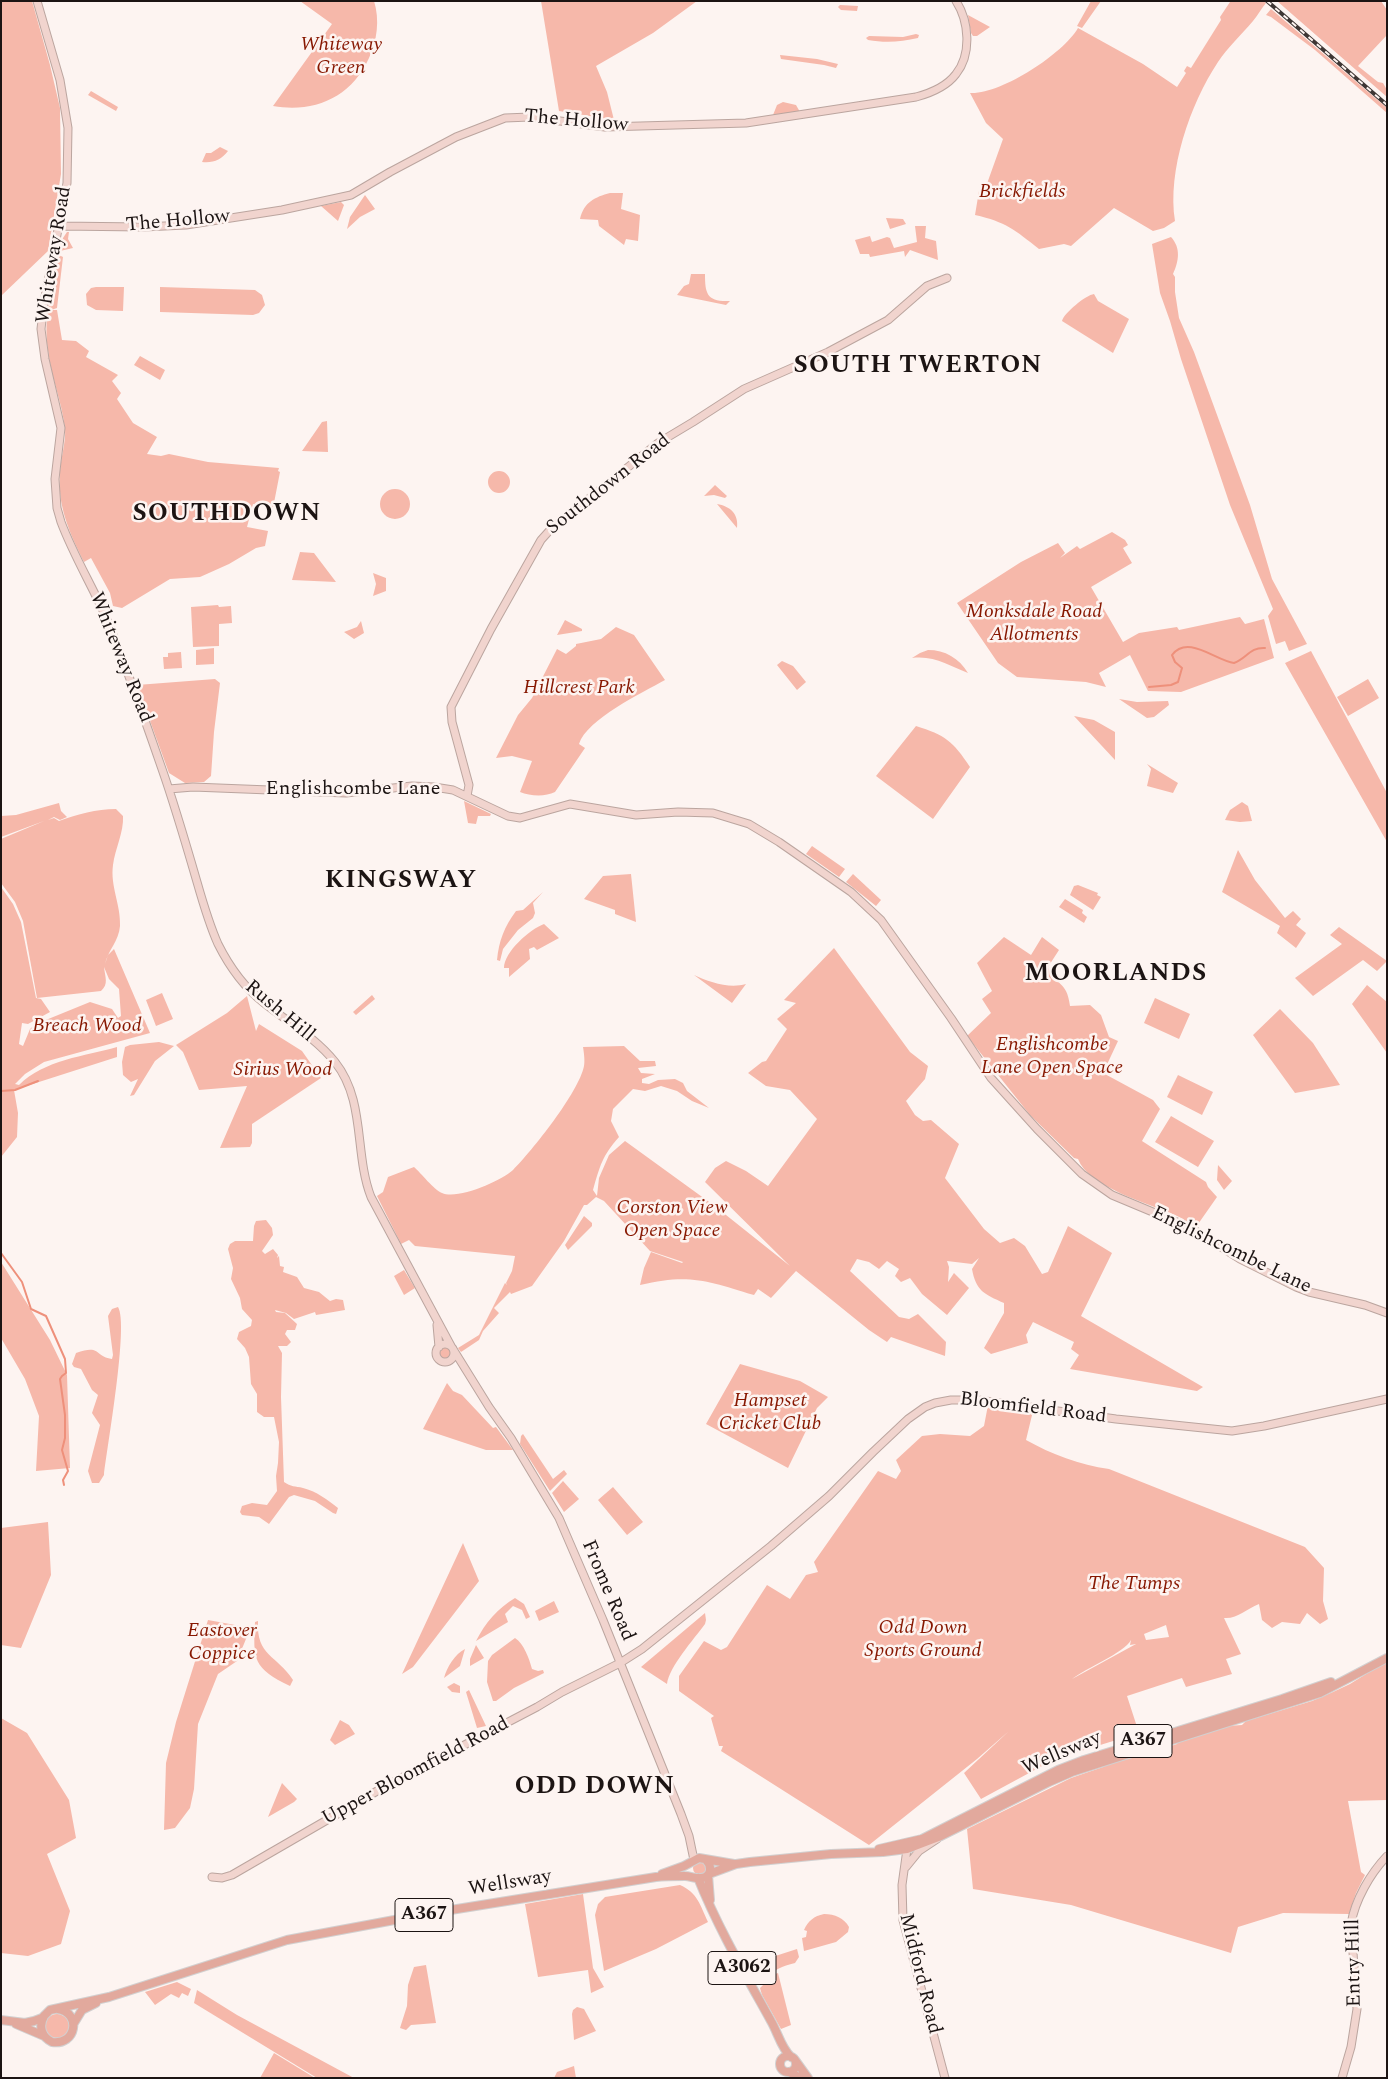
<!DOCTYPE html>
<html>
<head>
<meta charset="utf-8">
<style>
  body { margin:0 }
  #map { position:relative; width:1388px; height:2079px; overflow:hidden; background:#fdf4f1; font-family:Spectral,serif }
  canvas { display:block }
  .frame { position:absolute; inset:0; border:2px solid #1c1413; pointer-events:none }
</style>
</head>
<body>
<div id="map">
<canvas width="1388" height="2079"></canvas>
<div class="frame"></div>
</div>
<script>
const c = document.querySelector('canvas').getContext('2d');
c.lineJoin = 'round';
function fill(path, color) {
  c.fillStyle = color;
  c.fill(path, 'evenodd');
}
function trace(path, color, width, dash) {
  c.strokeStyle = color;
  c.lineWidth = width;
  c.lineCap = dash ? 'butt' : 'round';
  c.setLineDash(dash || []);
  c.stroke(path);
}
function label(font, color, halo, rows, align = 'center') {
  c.font = font + ' Spectral,serif';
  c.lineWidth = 5;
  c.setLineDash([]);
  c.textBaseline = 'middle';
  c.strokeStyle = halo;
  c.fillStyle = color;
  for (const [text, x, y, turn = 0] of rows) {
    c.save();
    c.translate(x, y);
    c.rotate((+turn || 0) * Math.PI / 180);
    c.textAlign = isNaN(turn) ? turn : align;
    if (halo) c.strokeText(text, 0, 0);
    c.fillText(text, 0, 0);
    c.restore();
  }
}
const green = new Path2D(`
  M1,1H32L50,65L60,108L61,174L48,251L1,296Z
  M300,1H374C380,20 377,41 369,58C351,98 314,113 273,106L332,24Z
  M541,1H697L653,33L596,66L607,92L614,120L559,111Z
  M1091,1H1101L1082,28L1077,26Z
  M1229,1H1264L1266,3C1261,9 1258,15 1253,21C1241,35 1228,47 1218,62C1190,104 1167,171 1175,221L1164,228L1153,231L1114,208L1071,246L1064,244L1039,249C1015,230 1006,222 975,215L979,191L984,192L1003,139L986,123L970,93C1000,95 1063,54 1078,28L1143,64L1177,87L1186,73L1184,71L1187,66L1191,68L1221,20L1220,17L1230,2Z
  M1277,1H1381L1387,10V35L1358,66L1378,82L1383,83L1387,90V97Z
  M840,5L858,6L857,11L841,10L838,7Z
  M1271,9L1387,108V113L1315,50L1271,17L1266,15Z
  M968,15L990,27L977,36H973L971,33Z
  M916,34L919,35L918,38C901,42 885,43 868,40L866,38L869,36L903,37Z
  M780,55L817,59L838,64L836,68L824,65L781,59Z
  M91,91L118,107L116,111L88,95Z
  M783,102L796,105L800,112L773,115L777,105Z
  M220,147L228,151C221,160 214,163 202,162L206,153H211Z
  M610,193H623L621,209L640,215L638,241L626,239L624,245L599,226L598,220L580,219C584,202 595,197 610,193Z
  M365,195L375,209L360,217L347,229L350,217Z
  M341,202L344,205L338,221L321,206Z
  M886,218L903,219L906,224L890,229Z
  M915,226H926L925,238L936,241L938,260L910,250L905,257L904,251L870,257L869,254H860L855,240L870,236L872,242L887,237L890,238L894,248L917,242Z
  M67,232H69L68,239L73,248L60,251L63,238Z
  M1171,237C1181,248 1179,261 1173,274L1175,277V292L1179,318L1194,352L1250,505L1272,579L1307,644L1289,651L1285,641L1276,644L1268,616L1273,609L1230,505L1181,359L1170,321L1160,293L1152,244Z
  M59,255L63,257L57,308L51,310H57L62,340L76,341L89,351L86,357L118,375L112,381L121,393L117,399L133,423L157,437L147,454L161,456L169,454L208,462L279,468L278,471L280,472L273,508L253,504L247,527L268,531L265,546L256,548L229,564L200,577L170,579L122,608L113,606L110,593L91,558L84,562C69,532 57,505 60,471C61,457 66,442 65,429C62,402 51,377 48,350C43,317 52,287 59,255Z
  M691,274H705C705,294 707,302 730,301L726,305L677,295L684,286L689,284Z
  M96,287H124L123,311L96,310L87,305L86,294L91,288Z
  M160,287L255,290L262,295L265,305L259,313L253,315L160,312Z
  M1094,294L1098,301L1129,319L1113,353L1062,321C1064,313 1086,295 1094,294Z
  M140,356L165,370L160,380L134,365Z
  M327,421L328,452L302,451L322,422Z
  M488 482a11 11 0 1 1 22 0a11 11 0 1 1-22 0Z
  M715,485L727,496L725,498L714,495L704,496Z
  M380 504a15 15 0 1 1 30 0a15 15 0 1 1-30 0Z
  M717,504C730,506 739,514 737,528Z
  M1112,532L1125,540L1128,545L1123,548L1132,563L1091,587L1123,642L1139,633L1177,627L1179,630L1240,617L1245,624L1264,619L1274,658L1181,692L1148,691L1130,655L1099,673L1106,687L1086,682L1017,677L998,663L957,603L1021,562L1058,543L1065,553L1060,558L1077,546L1080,549Z
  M300,552L314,553L336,582L292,580Z
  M373,573L386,578V591L373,596L376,584Z
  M218,605L219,607L231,606L232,623L219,624V646L193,647L191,607Z
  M565,620L582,629V631L557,635Z
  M361,621L364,633L354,639L344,632L357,627Z
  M616,627L634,635L665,680C642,693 587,719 579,744L585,748L555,792C545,797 530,796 520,792L532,761L512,756L496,758L518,715L532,698L557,649L566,654L576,646V644L601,639Z
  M214,648V664L196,665V650Z
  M928,650C945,650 959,658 968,673C950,666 934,655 912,658L920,653Z
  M1311,651L1387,793V842L1285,663Z
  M181,652L182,668L164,669L163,657H168V653Z
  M782,661L793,666L806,682L797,690L777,665Z
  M215,679L220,683L214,732L211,776L204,782L185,783L169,773L137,685Z
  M1368,679L1379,698L1348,716L1337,697Z
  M1119,699L1137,702L1168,701L1169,705L1154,717L1147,718Z
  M1074,716L1094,720L1115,732V760Z
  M916,726C945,735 953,741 970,767L933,819L876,776Z
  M1147,764L1178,783L1173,793L1147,786L1151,769Z
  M464,801L491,814L490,816H478L476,824L468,823Z
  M1242,802L1248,806L1252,821L1240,822L1225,820L1230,810Z
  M59,803L61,811L67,817L60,820L54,817L48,820L54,818L59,821C78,814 96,809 116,809L123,816C124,832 115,849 113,865C110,886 121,905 120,926C119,941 108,950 105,964L108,955L114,949L150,1033L44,1062L25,1074L15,1084L19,1085C44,1060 85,1056 117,1047V1057L14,1090L18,1113L17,1137L1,1157V887L13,904L21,922L36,998L41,999L50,1012L28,1024L22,1023L19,1044L23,1046L30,1029L36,1024L90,1002L112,1009L118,1018L121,1016L119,989L109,979L104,967C105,977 109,984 101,991L37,998L23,921L15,902L1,883V839L44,821L1,837V816L16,815Z
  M812,846L845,869L839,877L806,854Z
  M1238,850L1255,880L1285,918L1293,911L1301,919L1296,925L1306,933L1296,948L1277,933L1280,926L1222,892Z
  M631,874L636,922L615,914V910L584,899L603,876Z
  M853,874L881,900L876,906L846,882Z
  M1078,885L1098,893L1097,895L1101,897L1093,910L1070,895L1074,886Z
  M543,892L533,903L535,913L533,918L518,930L503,949L500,961L497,960C499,941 504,927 516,911L523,910Z
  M1065,899L1083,910L1082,913L1087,917L1084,923L1059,907Z
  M544,924L559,938L537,950L534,947L529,949L530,959L509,977V968H504C504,952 530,929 544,924Z
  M1339,927L1387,961L1377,971L1363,960L1313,996L1295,978L1342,944L1330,935Z
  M1004,937L1031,955L1042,937L1059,950L1048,967C1055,986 1067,980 1070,1006L1090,1005L1101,1015L1109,1037L1118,1041L1103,1073L1153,1100L1160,1109L1142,1141L1206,1182L1208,1187L1217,1197L1196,1227C1189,1223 1182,1218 1175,1215C1150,1204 1088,1187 1078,1159L1074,1158L1030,1115L967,1036L991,1013L982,999L992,991L977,963Z
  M834,948L910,1052L928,1066L925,1079L906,1101L915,1115L923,1121L931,1120L959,1144L945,1178L984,1229L1000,1243L1014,1238L1025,1246L1042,1274L1048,1272L1068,1226L1112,1253L1081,1316L1203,1387L1197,1391L1070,1369L1079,1355L1071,1349L1074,1342L1033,1322L1026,1335L1028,1343L991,1354L984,1348L1004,1313V1303C984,1294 976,1291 972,1269L979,1258L972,1264L947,1261L949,1267L948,1282L954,1273L969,1288L947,1315L922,1294L910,1278L901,1282L895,1276L899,1269L887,1261L879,1269L869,1262L857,1259L850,1271L899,1317L909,1319L918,1314L946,1342L945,1356L891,1337L887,1342L869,1330L796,1271L771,1298L758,1289L754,1295C708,1281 689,1273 640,1285L644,1268L651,1252L682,1263L683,1262L650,1251L604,1201L596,1197L587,1205H584L564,1241L532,1286L511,1294L510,1292L494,1308L499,1313L483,1331L479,1340L461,1352L458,1348L479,1335L505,1283L507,1285L506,1283L512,1271L515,1256L415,1246L409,1240L401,1244L377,1196L383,1192L388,1177L414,1167C421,1173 434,1190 442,1193C458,1200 501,1181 513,1170C532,1151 579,1092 584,1066C585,1061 584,1053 583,1047L624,1046L640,1061H655L656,1066L638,1068L641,1073L655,1074L642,1079V1083L649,1084L658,1080L675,1079L683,1083L687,1091L709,1108L692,1101L677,1091L661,1086L645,1091L633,1089L613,1109L611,1121L619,1137C602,1156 600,1166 593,1190L597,1196L599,1178L609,1155L625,1141L716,1207L790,1266L705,1182L715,1168L726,1161L746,1171L768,1186L817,1119L790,1090L766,1086L748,1073L762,1062L766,1061L787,1029L777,1019L796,1003L784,1000Z
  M694,975C709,982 729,989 746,984L732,1003Z
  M1367,985L1387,1002V1053L1352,1004Z
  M162,993L173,1019L156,1026L146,1000Z
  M372,995L375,999L356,1015L353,1012Z
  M247,996L256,1031L259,1024L302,1051L321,1078L252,1124V1143L250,1147L220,1148L247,1086L199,1090L183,1052L176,1045L227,1013Z
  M1155,998L1190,1014L1179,1039L1144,1023Z
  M1280,1009L1313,1043L1340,1085L1295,1093L1253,1035Z
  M159,1042L174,1046L155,1061L134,1095L130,1096L138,1079L131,1082L123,1075L122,1062L125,1047L130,1045Z
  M1178,1075L1213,1092L1202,1115L1167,1097Z
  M1171,1116L1214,1141L1198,1167L1155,1142Z
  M1218,1165L1232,1181L1224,1190L1217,1180Z
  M584,1216L592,1223V1226L568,1250L565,1245Z
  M266,1220L272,1228L273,1235L262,1251L265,1254L273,1249L278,1255L277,1258L279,1256L280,1266L284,1267L283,1272L297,1277L304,1288L319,1292L330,1301L336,1299L343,1300L345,1310L316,1315L315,1312L294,1319L286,1313L275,1310L276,1312L285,1313L297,1324L295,1330H287L285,1334L291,1342L287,1346H278L282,1353L281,1397L284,1482C291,1487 295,1486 303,1488C316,1491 328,1500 338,1508L336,1514L333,1513L315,1501L294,1495L289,1497L269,1524L259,1517L242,1515L240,1512L242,1506L252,1503L267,1505L277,1491L276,1476L278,1463L279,1442L274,1417H264L257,1412V1394L251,1384L249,1357L245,1348L237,1339L239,1332L251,1326L252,1320L242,1309L240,1298L231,1279L233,1268L228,1249L230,1244L235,1241H253L254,1226L256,1221Z
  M1,1262L50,1340L67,1375L70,1468L36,1471L39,1416L25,1379L1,1338Z
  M404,1270L415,1288L404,1295L394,1276Z
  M118,1307C129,1324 107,1448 104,1475L99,1483H92L88,1471L100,1425L92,1413L98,1395L92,1390L81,1369L74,1367L72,1364L76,1353C102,1344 94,1357 112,1359L113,1355L108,1316L112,1309Z
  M439 1353a6 6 0 1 1 12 0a6 6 0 1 1-12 0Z
  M740,1364L800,1381L828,1397L817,1408L788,1468L706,1424Z
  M447,1383L453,1391L462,1395L493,1428L496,1427L513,1450H486L423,1429Z
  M988,1405L1033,1411L1026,1440C1051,1454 1080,1465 1109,1469L1305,1547L1324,1568L1323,1601L1328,1619L1320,1624L1307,1613L1300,1624L1282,1622L1272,1628L1262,1620L1259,1604C1246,1609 1238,1619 1224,1618L1241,1654L1226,1659L1232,1674L1186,1687L1182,1678L1127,1696L1139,1733L1055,1759L981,1799L964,1773L1009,1731L977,1759L869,1845L721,1751L723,1746H719L711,1718L714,1716L679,1691V1676L704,1641L721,1650L727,1647L767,1585L790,1599L806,1575L818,1572L814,1562L878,1471L896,1479L901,1471L896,1460L922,1436L940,1434L970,1436L984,1426ZM1166,1625L1169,1637L1146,1640L1144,1634ZM1131,1640L1130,1645L1136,1644L1072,1679C1086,1668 1124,1653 1131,1640Z
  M523,1434L553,1479L564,1470L567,1474L550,1491L520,1444L521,1436Z
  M563,1481L579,1499L564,1512L552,1493Z
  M613,1487L643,1522L627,1535L598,1500Z
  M48,1522L51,1575L21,1648L1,1645V1528Z
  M463,1543L479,1581L413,1667L402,1674Z
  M515,1598L524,1604L530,1617L526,1619L522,1610L513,1606L505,1614L508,1622L476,1641C485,1623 498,1608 515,1598Z
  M554,1601L559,1612L539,1621L535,1611Z
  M705,1613L706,1620L705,1624C694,1639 669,1667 667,1684L641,1667Z
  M208,1620L246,1627L248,1634L237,1661L218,1674L198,1724L194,1789L190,1808L175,1828L164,1830L166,1763L176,1722Z
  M258,1621C256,1656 277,1655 293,1680L290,1686C253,1668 253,1660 255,1622Z
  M515,1638C524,1644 529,1658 532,1669L538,1671L543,1670L544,1673L514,1688L496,1701H493L487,1682L488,1661L492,1655Z
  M476,1645L484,1658L470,1666V1659Z
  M465,1649L460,1666L444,1678C447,1667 455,1654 465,1649Z
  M1387,1661V1800L1348,1801L1361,1872L1365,1875L1356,1893L1349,1914L1283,1913L1238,1927L1231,1953L1071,1905L973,1889L967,1829L1071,1778L1103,1767L1105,1763L1134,1755L1136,1757L1177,1744L1178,1742L1228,1726L1242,1725L1246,1721L1312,1701L1333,1692L1350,1684Z
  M454,1683L460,1686V1693L452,1692L447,1687Z
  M469,1690L486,1726L477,1728L466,1692Z
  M1,1718L27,1733L69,1800L76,1838L47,1854L70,1911L61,1944L28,1956L1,1953Z
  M340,1720L349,1725L355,1734L335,1745L330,1740Z
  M282,1783L297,1799L294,1802L268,1817Z
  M693 1868a7 7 0 1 1 14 0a7 7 0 1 1-14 0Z
  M680,1885C698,1893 700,1905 708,1922L656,1949L604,1971L595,1915L598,1904L605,1897Z
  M583,1894L593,1968L604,1987L591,1993L588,1970L538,1977L525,1904Z
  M824,1914C835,1914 844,1918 849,1927L848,1932L836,1942L804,1951L802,1938L806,1937L807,1931L804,1930C808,1921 814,1916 824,1914Z
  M797,1949L799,1957L795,1963C782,1966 774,1970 764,1979L755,1975L753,1968L767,1964L766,1959Z
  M426,1965L436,2023L411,2025L406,2030L400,2028L407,2006L408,1985L414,1967Z
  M778,1973L791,2025L781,2029L762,1995L760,1988L773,1975Z
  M177,1982L191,1989L188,1996L182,1993L179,1998L171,1994L155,2005L145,1992Z
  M197,1990L237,2015L354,2078H317L194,2003Z
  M577,2007L584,2009L596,2031L574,2040L572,2014L573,2010Z
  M45 2026a12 12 0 1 1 24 0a12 12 0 1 1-24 0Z
  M274,2053L315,2078H260Z
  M574,2066L576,2078H554L557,2072Z`);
const stream = new Path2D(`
  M1149,687L1171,685L1178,682L1182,668L1175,662L1172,655C1188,634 1216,661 1234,663C1247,658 1250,647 1265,648
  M1,1091L15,1090L38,1081
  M1,1253L22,1282L31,1309L46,1316L65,1359L66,1373L62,1376L60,1379L65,1415V1438L62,1450L68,1471L63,1480L64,1485`);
const secondary = new Path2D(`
  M37,1L60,80L68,128L67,183L44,302L41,329L45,359L61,428L55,479L57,508L61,522C73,554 91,584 105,615C126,665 144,717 162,769C175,806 186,844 197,882C203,903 209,924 218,944C229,966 245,988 264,1003C288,1022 316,1038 335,1062C366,1101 354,1153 371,1197L451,1346
  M60,226L143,227L186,225L282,210L351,195L390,172L456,137L505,118L530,117L605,127L746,123L916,97C931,93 947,86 956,74C972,54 969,21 956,1
  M169,789L193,787L346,793L412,786L434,787L453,790L508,816L520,818L570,804L636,815L678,812L713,813L749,824L779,842L851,892L881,920L951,1018L991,1078L1037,1129L1082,1174L1112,1195L1191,1228L1240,1259L1296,1287L1309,1292L1365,1305L1387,1313
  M467,796L469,785L452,722L451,707L491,629L541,540L550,530L658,443L693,422L744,389L828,352L888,320L927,286L947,278
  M437,1325L439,1347
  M436 1353a9 9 0 1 1 18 0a9 9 0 1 1-18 0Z
  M453,1349L489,1407L511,1438L559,1518L603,1620L681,1814L689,1836L694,1860
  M907,1849L902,1885L903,1920L945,2078
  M906,1867L919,1851L937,1839
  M212,1877L222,1878L232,1875L384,1787L537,1707L562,1692L620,1663L642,1649L771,1546L829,1496L873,1452L908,1419L925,1407L935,1403L951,1400H978L1116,1419L1232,1431L1264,1426L1387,1399
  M1342,2078L1351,2047L1357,2009L1351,1924C1355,1900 1370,1874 1387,1856`);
const primary = new Path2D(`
  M879,1849L922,1839L1058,1770L1084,1760L1282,1699L1331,1682
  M662,1874L684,1866L699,1858L734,1864
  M709,1874L736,1864L750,1862L831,1854L883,1852L907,1849L941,1836L1049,1782L1072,1772L1320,1693L1387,1658
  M708,1875L710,1900
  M698,1878C718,1928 745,1974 771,2021C778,2033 781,2048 791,2057
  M44,2016C38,2027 42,2037 52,2042C76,2046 82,2013 58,2009
  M1,2020L25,2023L34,2021L42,2018L50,2010L109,1997L287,1940L432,1913L656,1877C666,1876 675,1876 685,1876C690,1876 696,1879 701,1878C712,1877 712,1866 706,1860
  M74,2023L82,2010L96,2003
  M16,2024L44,2036
  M780 2064a8 8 0 1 1 16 0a8 8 0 1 1-16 0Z
  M795,2060L808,2078
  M789,2072L801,2078`);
const rail = new Path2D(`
  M1267,1L1387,105`);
const shields = [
  [1143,1741,58],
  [424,1915,58],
  [742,1968,68]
];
const shieldNames = [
  ["A367",1143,1741],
  ["A367",424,1915],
  ["A3062",742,1968]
];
const parkNames = [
  ["Whiteway",341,46],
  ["Green",341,69],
  ["Brickfields",1022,193],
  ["Monksdale Road",1034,613],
  ["Allotments",1034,636],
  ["Hillcrest Park",579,689],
  ["Breach Wood",87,1027],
  ["Englishcombe",1052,1046],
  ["Lane Open Space",1052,1069],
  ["Sirius Wood",283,1071],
  ["Corston View",672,1209],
  ["Open Space",672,1232],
  ["Hampset",770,1402],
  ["Cricket Club",770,1425],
  ["The Tumps",1134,1585],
  ["Odd Down",923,1629],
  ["Sports Ground",923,1652],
  ["Eastover",222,1632],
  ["Coppice",222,1655]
];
const streetNames = [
  ["The Hollow",576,122,5],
  ["The Hollow",178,222,-5],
  ["Whiteway Road",55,255,-81],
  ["Southdown Road",609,485,-38],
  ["Whiteway Road",120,658,68],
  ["Englishcombe Lane",353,790],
  ["Rush Hill",279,1012,40],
  ["Englishcombe Lane",1231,1251,26],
  ["Bloomfield Road",1033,1409,7],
  ["Frome Road",607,1591,67],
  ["Wellsway",1062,1754,-23],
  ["Upper Bloomfield Road",416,1772,-28],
  ["Wellsway",510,1884,-9],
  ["Entry Hill",1355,1963,-91],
  ["Midford Road",919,1974,76]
];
const districtNames = [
  ["SOUTH TWERTON",918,367],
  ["SOUTHDOWN",227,515],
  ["KINGSWAY",401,882],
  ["MOORLANDS",1116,975],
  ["ODD DOWN",595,1788]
];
fill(green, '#f6b8aa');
trace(stream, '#ee907b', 2);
trace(secondary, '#bba59f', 9);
trace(primary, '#d2d0d0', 10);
trace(secondary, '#f1d4ce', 7);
trace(primary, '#e2a99d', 8);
trace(rail, '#3e3634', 4);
trace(rail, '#fdf4f1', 2, [5.5]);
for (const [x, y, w] of shields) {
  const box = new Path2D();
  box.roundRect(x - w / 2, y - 16.5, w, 33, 4);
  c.fillStyle = '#fdf4f1';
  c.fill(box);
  trace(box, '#1c1413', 1);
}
label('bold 19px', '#1c1413', null, shieldNames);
label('italic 20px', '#871700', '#fdf4f1', parkNames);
label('20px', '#1c1413', '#fdf4f1', streetNames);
c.letterSpacing = '1px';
label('bold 25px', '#1c1413', '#fdf4f1', districtNames);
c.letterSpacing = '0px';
</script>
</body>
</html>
